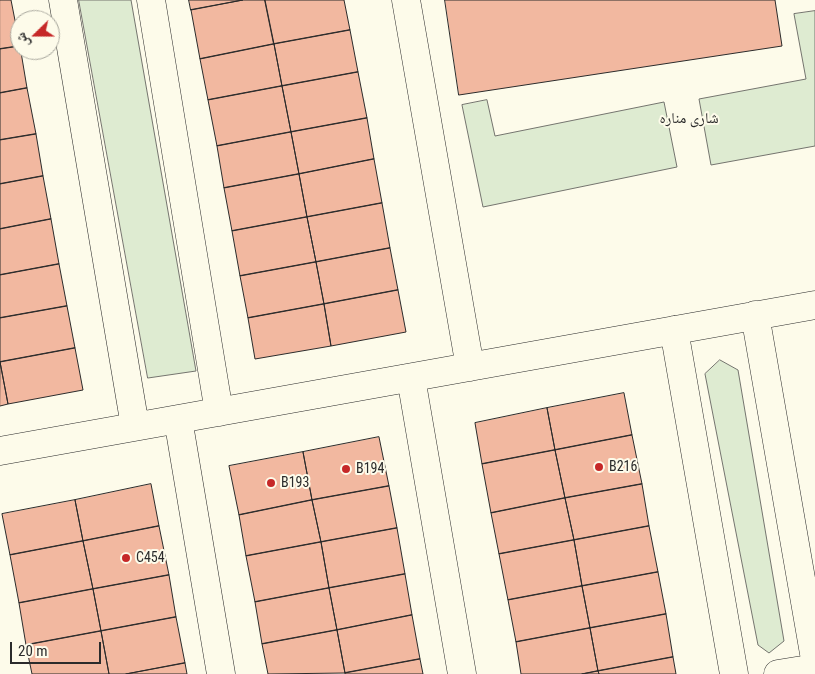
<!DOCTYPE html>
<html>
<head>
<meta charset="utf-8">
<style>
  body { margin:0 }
  #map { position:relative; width:815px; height:674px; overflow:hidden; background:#fdfbea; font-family:"Roboto Condensed","Noto Naskh Arabic",sans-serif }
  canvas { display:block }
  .north { position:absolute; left:10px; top:10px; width:50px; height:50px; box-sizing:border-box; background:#fdfbea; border:1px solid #a9a89e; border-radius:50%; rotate:248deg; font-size:14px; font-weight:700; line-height:20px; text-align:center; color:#2b2b2b }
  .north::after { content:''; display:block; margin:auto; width:18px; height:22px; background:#c62828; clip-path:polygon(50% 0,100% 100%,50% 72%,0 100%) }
  .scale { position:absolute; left:10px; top:642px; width:91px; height:22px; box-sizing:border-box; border:2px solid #2b2b2b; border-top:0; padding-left:6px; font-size:15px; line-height:18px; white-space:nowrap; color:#2b2b2b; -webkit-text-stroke:4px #fdfbea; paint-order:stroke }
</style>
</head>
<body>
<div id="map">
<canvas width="815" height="674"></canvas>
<div class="north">ش</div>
<div class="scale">20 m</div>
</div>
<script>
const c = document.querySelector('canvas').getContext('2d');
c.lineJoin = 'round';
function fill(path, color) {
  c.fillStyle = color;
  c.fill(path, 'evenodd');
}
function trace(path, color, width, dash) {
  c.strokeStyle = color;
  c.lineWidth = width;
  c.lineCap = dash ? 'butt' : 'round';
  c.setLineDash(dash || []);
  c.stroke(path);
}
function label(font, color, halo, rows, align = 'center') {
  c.font = font + ' "Roboto Condensed","Noto Naskh Arabic",sans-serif';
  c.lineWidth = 4;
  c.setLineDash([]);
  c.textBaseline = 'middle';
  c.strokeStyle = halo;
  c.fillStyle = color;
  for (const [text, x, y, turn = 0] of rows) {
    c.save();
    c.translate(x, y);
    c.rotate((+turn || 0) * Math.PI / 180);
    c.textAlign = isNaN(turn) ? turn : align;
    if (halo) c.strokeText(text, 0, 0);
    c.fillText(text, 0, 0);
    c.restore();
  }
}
const green = new Path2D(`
  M79,0H131L196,371L148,378Z
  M815,11V146L711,165L699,99L806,79L794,14Z
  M487,100L495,136L664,102L677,167L483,207L462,105Z
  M720,360L738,370L784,641L769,653L758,645L705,374Z`);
const building = new Path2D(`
  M0,0H11L20,46L0,49Z
  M189,0H243L191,10Z
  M243,0H265L274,44L200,59L191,10Z
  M265,0H344L350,30L274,44Z
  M445,0H775L782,46L459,95Z
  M350,30L358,72L282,86L274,44Z
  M274,44L282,86L208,100L200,59Z
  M20,46L27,88L0,93V49Z
  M358,72L367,118L291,132L282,86Z
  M282,86L291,132L217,146L208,100Z
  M27,88L36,134L0,140V93Z
  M367,118L374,159L299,174L291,132Z
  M291,132L299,174L224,188L217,146Z
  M36,134L43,176L0,184V140Z
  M374,159L382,203L307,217L299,174Z
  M299,174L307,217L232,231L224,188Z
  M43,176L51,219L0,229V184Z
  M382,203L390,248L316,262L307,217Z
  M307,217L316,262L240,276L232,231Z
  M51,219L59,264L0,275V229Z
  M390,248L398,290L324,304L316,262Z
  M316,262L324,304L248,318L240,276Z
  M59,264L67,306L0,318V275Z
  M398,290L406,332L331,346L324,304Z
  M324,304L331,346L255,359L248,318Z
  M67,306L75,348L0,362V318Z
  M75,348L83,390L8,404L0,362Z
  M0,362L8,404L0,406Z
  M624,393L632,435L555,450L547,408Z
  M547,408L555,450L482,464L475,423Z
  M632,435L642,484L565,498L555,450Z
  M379,437L389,486L312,500L303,452Z
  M555,450L565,498L491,513L482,464Z
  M303,452L312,500L239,515L229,466Z
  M151,484L159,526L83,541L75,500Z
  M642,484L649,526L574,540L565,498Z
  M389,486L397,528L321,542L312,500Z
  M565,498L574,540L499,554L491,513Z
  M75,500L83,541L10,555L2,514Z
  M312,500L321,542L246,556L239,515Z
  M159,526L169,575L93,589L83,541Z
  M649,526L658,572L582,586L574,540Z
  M397,528L405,574L329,588L321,542Z
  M574,540L582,586L508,600L499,554Z
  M83,541L93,589L19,603L10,555Z
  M321,542L329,588L255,602L246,556Z
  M658,572L666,614L590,628L582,586Z
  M405,574L412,615L337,630L329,588Z
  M169,575L176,617L101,631L93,589Z
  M582,586L590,628L516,642L508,600Z
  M329,588L337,630L262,644L255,602Z
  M93,589L101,631L26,645L19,603Z
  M666,614L673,657L598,671L590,628Z
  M412,615L420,659L345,673L337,630Z
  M176,617L185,663L126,674H109L101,631Z
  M590,628L598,671L582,674H521L516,642Z
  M337,630L345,673L268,674L262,644Z
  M101,631L109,674H32L26,645Z
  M673,657L676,674H599L598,671Z
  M420,659L423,674H345V673Z
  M185,663L187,674H126Z
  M598,671L599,674H582Z`);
const minor = new Path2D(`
  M63,0L135,426
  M151,0L219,412
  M406,0L470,367
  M755,315L815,659
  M674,330L734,674
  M411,378L462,674
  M178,419L221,674
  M0,451L815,305
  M778,674L815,668`);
const markers = [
  [599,467,5,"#c62828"],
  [346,469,5,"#c62828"],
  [271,483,5,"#c62828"],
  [126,558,5,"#c62828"]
];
const poiNames = [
  ["B216",609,467],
  ["B194",356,469],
  ["B193",281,483],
  ["C454",136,558]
];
const neighbourhoodNames = [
  ["شاری منارە",689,119]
];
fill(green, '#deebd1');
trace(green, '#74746e', 1);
fill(building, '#f2b8a0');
trace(building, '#2b2b2b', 1);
trace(minor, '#2b2b2b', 29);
trace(minor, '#fdfbea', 28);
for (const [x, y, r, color] of markers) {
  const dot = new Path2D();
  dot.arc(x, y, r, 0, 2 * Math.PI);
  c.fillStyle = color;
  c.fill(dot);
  trace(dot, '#fdfbea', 2);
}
label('14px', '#2b2b2b', '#fdfbea', poiNames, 'left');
label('15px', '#2b2b2b', '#fdfbea', neighbourhoodNames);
</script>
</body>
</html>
